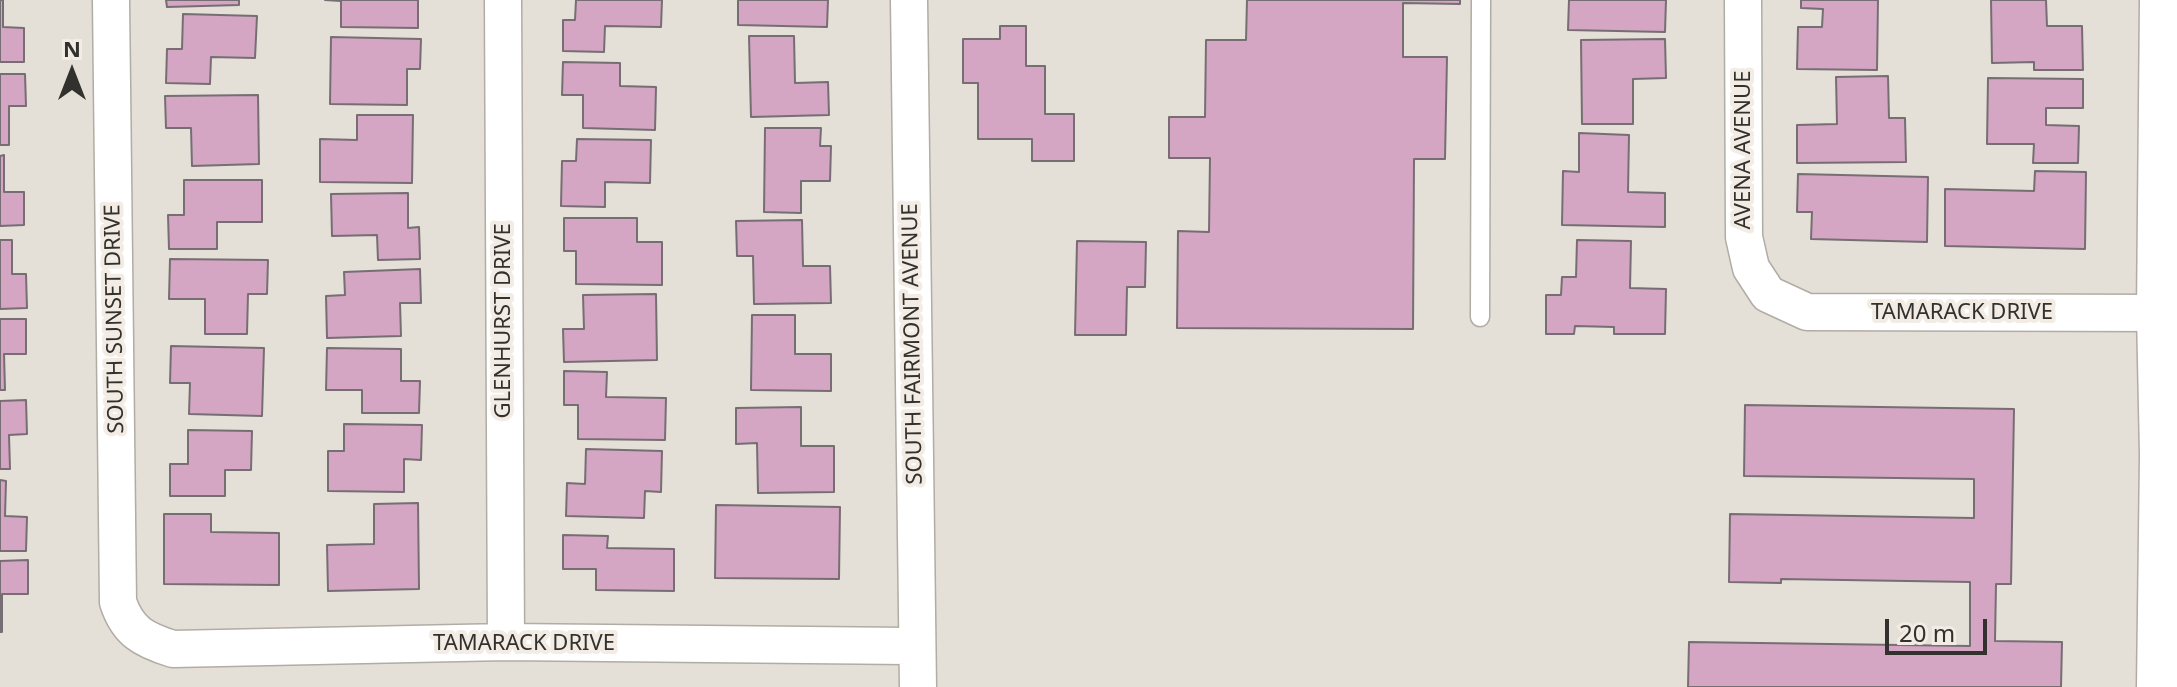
<!DOCTYPE html>
<html>
<head>
<meta charset="utf-8">
<style>
  body { margin:0 }
  #map { position:relative; width:2177px; height:687px; overflow:hidden; background:#e4dfd7; font-family:"Noto Sans",sans-serif }
  canvas { display:block }
  .north { position:absolute; left:32px; top:32px; width:80px; height:80px; -webkit-text-stroke:6px #f2ece4; paint-order:stroke; rotate:0deg; font-size:22px; font-weight:700; line-height:32px; text-align:center; color:#33312e }
  .north::after { content:''; display:block; margin:auto; width:28px; height:36px; background:#33312e; clip-path:polygon(50% 0,100% 100%,50% 72%,0 100%) }
  .scale { position:absolute; left:1885px; top:619px; width:102px; height:36px; box-sizing:border-box; border:4px solid #33312e; border-top:0; padding-left:10px; font-size:24px; line-height:28px; white-space:nowrap; color:#33312e; -webkit-text-stroke:6px #f2ece4; paint-order:stroke }
</style>
</head>
<body>
<div id="map">
<canvas width="2177" height="687"></canvas>
<div class="north">N</div>
<div class="scale">20 m</div>
</div>
<script>
const c = document.querySelector('canvas').getContext('2d');
c.lineJoin = 'round';
function fill(path, color) {
  c.fillStyle = color;
  c.fill(path, 'evenodd');
}
function trace(path, color, width, dash) {
  c.strokeStyle = color;
  c.lineWidth = width;
  c.lineCap = dash ? 'butt' : 'round';
  c.setLineDash(dash || []);
  c.stroke(path);
}
function label(font, color, halo, rows, align = 'center') {
  c.font = font + ' "Noto Sans",sans-serif';
  c.lineWidth = 8;
  c.setLineDash([]);
  c.textBaseline = 'middle';
  c.strokeStyle = halo;
  c.fillStyle = color;
  for (const [text, x, y, turn = 0] of rows) {
    c.save();
    c.translate(x, y);
    c.rotate((+turn || 0) * Math.PI / 180);
    c.textAlign = isNaN(turn) ? turn : align;
    if (halo) c.strokeText(text, 0, 0);
    c.fillText(text, 0, 0);
    c.restore();
  }
}
const building = new Path2D(`
  M0,0H3V27L24,28V62H0Z
  M166,0H239V5L167,7Z
  M325,0H418V28L341,27V1Z
  M576,0H662L661,27L605,26L604,52L563,51V20H575Z
  M738,0H828L827,27L738,25Z
  M1247,0H1460V4L1403,3V57H1447L1445,159H1414L1413,329L1177,328L1178,231L1209,232L1210,158H1169V117H1205L1206,40H1246Z
  M1569,0H1666L1665,32L1568,30Z
  M1801,0H1878L1877,70L1797,69L1798,27H1822L1823,9L1801,8Z
  M1991,0H2046L2047,26H2082L2083,70H2034V62L1992,63Z
  M183,14L257,16L255,58L211,57L210,84L166,83L167,49H182Z
  M1000,26H1026V66H1045V114H1074V161H1032V139H978V83H963V39H1000Z
  M749,36H794L795,83L828,82L829,115L751,117Z
  M331,37L421,39L420,69H407V105L330,104Z
  M1665,39L1666,78L1633,79V124H1582L1581,40Z
  M563,62L620,63V86L656,87L655,130L583,128V95H562Z
  M0,74H25L26,106H9V145H0Z
  M1888,76L1889,118H1905L1906,162L1797,163V125L1837,124L1836,77Z
  M1988,78L2083,79V108H2046V125L2079,126L2078,163H2033L2034,144H1987Z
  M258,95L259,164L192,166L191,128H166L165,96Z
  M357,115H413L412,183L320,182V139L357,140Z
  M765,128H821L820,146H831L830,181H801V213L764,212Z
  M1579,133L1629,135L1628,192L1665,193V227L1562,225L1563,171L1579,172Z
  M577,139L651,140L650,183L605,182V207L561,206L562,161H576Z
  M4,155V192H24V225L0,226V156Z
  M2035,171L2086,172L2085,249L1945,246V189L2034,191Z
  M1798,174L1928,177L1927,242L1811,239L1812,212H1797Z
  M184,180H262V222H217V249H169L168,215H184Z
  M408,193V228L419,227L420,259L378,260L377,235L332,236L331,194Z
  M564,218H637V242H662V285L576,284V251H564Z
  M802,220L803,266H830L831,303L754,304L753,256H737L736,221Z
  M0,240H12V274H26L27,308L0,309Z
  M1577,240L1631,241L1630,288L1666,289L1665,334H1614V327L1575,326L1574,334H1546V295H1561L1562,277H1576Z
  M1077,241L1146,242L1145,287H1127L1126,335H1075Z
  M170,259L268,260L267,294H248L247,334H205V299H169Z
  M420,269L421,303H400L401,336L327,338L326,296L345,295L344,272Z
  M656,294L657,360L564,362L563,329H584L583,295Z
  M752,315H795V354H831V391L751,390Z
  M0,319H26V354H4L5,390H0Z
  M171,346L264,348L262,416L189,414L190,383H170Z
  M327,348L401,349V381H420L419,413H362V390H326Z
  M564,371L607,372L606,397L666,398L665,440L578,439V405H564Z
  M26,400L27,434L9,435L10,469H0V401Z
  M1745,405L2014,409L2011,584H1996L1995,641L2062,642L2061,687H1688L1689,642L1970,646V582L1781,579V583L1729,582L1730,514L1974,518V479L1744,476Z
  M801,407V446H834V492L758,493L757,443L736,444V408Z
  M344,424L422,425L421,460L404,459V492L328,491V451H344Z
  M188,430L252,431L251,470H225V496H170V464H188Z
  M586,449L662,451L661,492L645,491L644,518L566,516L567,483L585,484Z
  M0,480L6,481L5,516L27,517L26,551H0Z
  M418,503L419,589L328,591L327,545L374,544V504Z
  M716,505L840,507L839,579L715,578Z
  M164,514H211V532L279,533V585L164,584Z
  M563,535L608,536L607,548L674,549V591L596,590V569H563Z
  M28,560V594H2V632H0V561Z`);
const service = new Path2D(`
  M1480,317L1481,0`);
const minor = new Path2D(`
  M111,0L118,602C128,632 144,640 173,649L506,642L908,646L917,645
  M503,0L506,642
  M909,0L918,687
  M1743,0L1744,237L1751,268L1768,294L1807,312L2159,313`);
const tertiary = new Path2D(`
  M2159,687L2162,455L2159,313L2162,0`);
const streetNames = [
  ["AVENA AVENUE",1744,150,-90],
  ["TAMARACK DRIVE",1962,313],
  ["SOUTH SUNSET DRIVE",115,319,-91],
  ["GLENHURST DRIVE",504,321,-90],
  ["SOUTH FAIRMONT AVENUE",913,344,-91],
  ["TAMARACK DRIVE",524,644]
];
fill(building, '#d4a6c3');
trace(building, '#766e73', 2);
trace(service, '#b1aca4', 21);
trace(minor, '#b1aca4', 39);
trace(tertiary, '#b1aca4', 47);
trace(service, '#fff', 18);
trace(minor, '#fff', 36);
trace(tertiary, '#fff', 44);
label('22px', '#33312e', '#f2ece4', streetNames);
</script>
</body>
</html>
